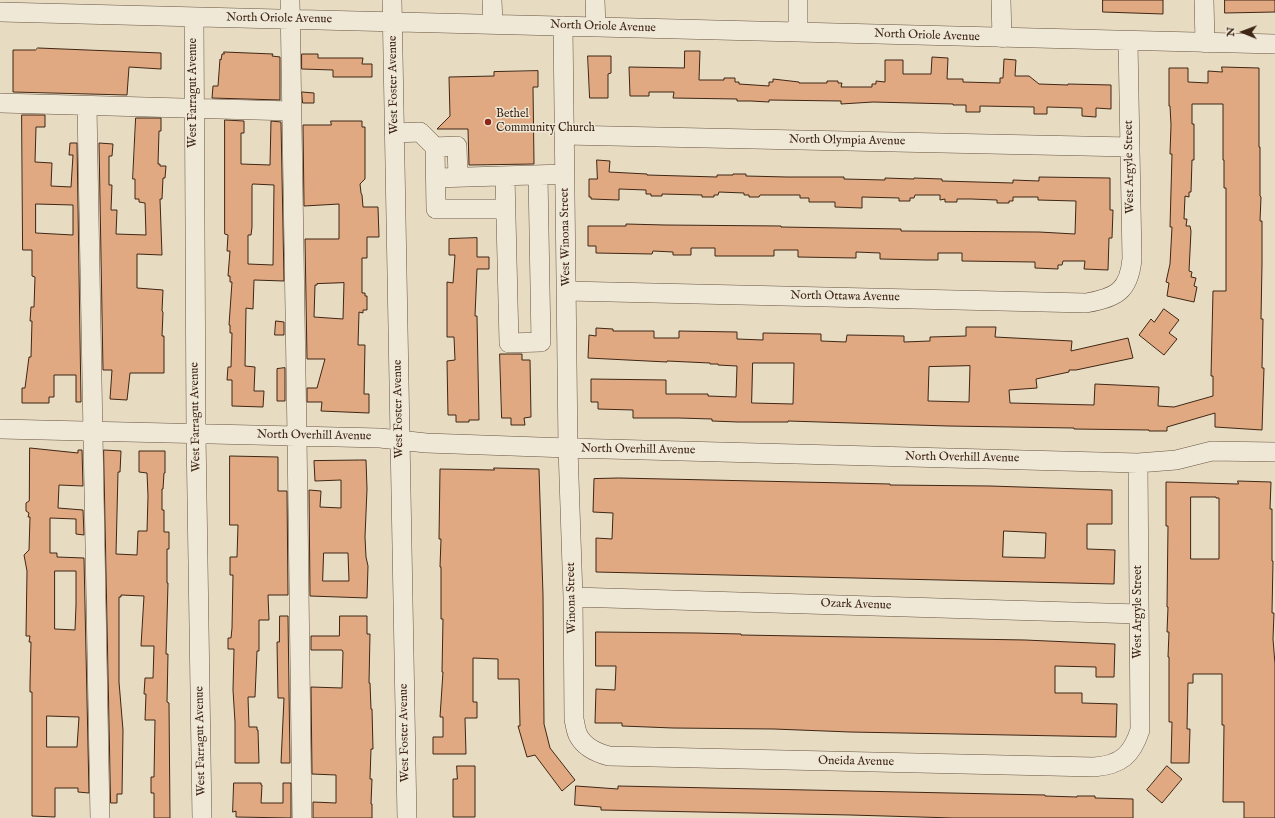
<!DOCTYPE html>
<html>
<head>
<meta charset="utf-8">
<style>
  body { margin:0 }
  #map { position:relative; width:1275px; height:818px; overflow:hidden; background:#e7dbc1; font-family:"IM FELL English",serif }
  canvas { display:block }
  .north { position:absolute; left:1223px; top:12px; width:40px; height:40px; -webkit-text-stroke:3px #efe8d7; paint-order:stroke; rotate:271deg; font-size:11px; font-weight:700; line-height:16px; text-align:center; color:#3f2615 }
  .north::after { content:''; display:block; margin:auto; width:14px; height:18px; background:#3f2615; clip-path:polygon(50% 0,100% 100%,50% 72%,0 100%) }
</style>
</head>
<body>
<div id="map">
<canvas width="1275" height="818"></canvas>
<div class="north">N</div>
</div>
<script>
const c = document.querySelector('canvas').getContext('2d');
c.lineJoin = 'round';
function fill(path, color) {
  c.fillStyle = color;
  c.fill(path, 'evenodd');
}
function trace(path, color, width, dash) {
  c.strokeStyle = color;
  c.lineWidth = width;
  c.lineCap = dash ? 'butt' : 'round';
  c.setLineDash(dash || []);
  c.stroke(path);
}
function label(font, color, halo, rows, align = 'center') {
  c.font = font + ' "IM FELL English",serif';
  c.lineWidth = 3;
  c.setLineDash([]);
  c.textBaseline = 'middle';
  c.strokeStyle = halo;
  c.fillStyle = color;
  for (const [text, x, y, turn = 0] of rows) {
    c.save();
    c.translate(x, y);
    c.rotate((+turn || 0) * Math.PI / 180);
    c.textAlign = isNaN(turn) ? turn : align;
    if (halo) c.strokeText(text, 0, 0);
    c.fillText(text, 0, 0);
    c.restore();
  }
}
const building = new Path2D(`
  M1103,0H1163V14L1103,12Z
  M1225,0H1275V12L1225,13Z
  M38,48L161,53V69L129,67L127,95L13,92V50H35Z
  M685,51H700L699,80H724V78H735V82H739V84L769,86V82H773V79L799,82V83H827V81H838V83H842L841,87H872V84H876V81L885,82V60H903V74H931L932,57L948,58L947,79H963V82L1000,83V78H1003L1004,59L1016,60L1015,76H1029L1039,84L1068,85V84L1111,85V109L1096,108V117L1082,116V108L1047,107V114H1034V107L980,106V112H966V105H953V104L873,102L841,104V101L769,100V102L751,101H737V99L673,98L674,92H649V96H630L629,67L684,68Z
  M224,52L273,54L272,56L280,57V100L212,98L213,86H218L220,59L221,60L222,54H224Z
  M302,54H318V58H363L362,64H372V77H333V70L302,69Z
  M588,56H611V73L608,74V98H590Z
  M1222,67L1259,68V147H1260V196L1261,197L1260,221H1262V264L1261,319H1263L1262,368H1264L1262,430L1215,427V413L1167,427V431H1149V430L1074,429V428L948,426L788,421V422H738L712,421V419L679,418H633V410L598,409V402H591V379L666,380V394H708V396L736,397L737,366L718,365V364H710V363L667,361V362L588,358L589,335L596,336V328L613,329V331H654V338H679V331L737,332V339L763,340V333L821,334V341L846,342L847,335L904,336V342L930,341V337L966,336V327H996L995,337L1072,341L1071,351L1128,338L1133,358L1076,370H1069V372L1036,379L1037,388L1009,390L1010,403L1094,405L1095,384L1159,387L1158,406L1174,407L1213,396V376H1211L1213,291H1226V188H1224V160H1223V104H1192V124H1194V160H1192L1191,192H1189V197L1185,196L1184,219H1187L1186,226H1190L1191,231L1189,271L1192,272L1191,277L1196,278L1194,286L1197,287L1194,302L1167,296L1169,283L1166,282L1170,264L1172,227H1170L1172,154H1170L1171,125L1170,106H1169V68H1188V82L1208,83V71L1222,72ZM753,363H794L793,404L752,403ZM970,366L969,402L928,401L929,367Z
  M538,71V87H533L534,164L469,165L468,129H437L450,116L449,77L494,76V72Z
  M302,92L314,93V103H303Z
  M22,115H45V127H36L35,162L52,163L51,186L71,187L73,155H69L70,143H77L81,402H76V375H54V397H49V403H22V388H25L29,357H31L32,321H30L31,307H34L35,277L32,276V250H23ZM36,204L73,205V235L36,233Z
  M136,118H161V131H159L158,164H160V166H166L165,178H163L162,199H160L162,255L137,254V288L163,290L162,311L163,312L162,336H164V373H130L127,400L110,399L112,370H103L99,143L113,144L112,156H109V185H112L111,210H117L116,234L146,235L145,203L139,202V199H135V179H133Z
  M225,120L244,121V133H241V164L270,165L271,121L281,122L284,281L254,280L253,309L246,308L245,366L255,367L254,391H264L263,407L232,406V380H227L228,367H231L232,333H230V325H229L232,282H230V276H228L230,251H227L228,235L225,234ZM253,184L274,185L273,265L248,264V235H251L252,227V186Z
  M331,121H362V127H365V179L360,184L361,193L362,195L363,207H378L379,237H367V258H362V293H365V296H367V310H363V313L359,312L358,345H365L364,394H369V413L321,411L322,402H307V388H317L325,359H307L305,239H339V204L304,206L303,125H331ZM344,283L343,319L314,317L315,285H317V284Z
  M597,160L610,161L609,172L647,174V175L717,177V175H733V174H746V176L787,177H844V179L885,180V178L914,179V178L942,179V181L1013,183V180L1039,181V177L1110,178V210H1113L1112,238H1109L1108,270L1084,269L1085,261H1063L1062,265H1058V269L1035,268V262L962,261V253H938V260H926L880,259V253L856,252V258L798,257V250H774V256H715V248H691V255H673V252L653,251L652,254L596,253V246H588V226H626V224L665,225L781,226V227L901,229V231L1039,232L1075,234L1076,201L1038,200V197H1013V201H1009V203H997V200L971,199H957V202H945V199L940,200V195H915L914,198H910V201H899V198L862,197V208L835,207V202H809V198H800V195H760L759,197H749V195H744V193L719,192L718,195H714V197H702V195L662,194V196H651V194H646V190L619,189V200L591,199V197H589V179H597Z
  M477,238V257H489V269H477L475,316H477L479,420H469V422H456V415H448L447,361L455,360L454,337H447V282L453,283L455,255H449V239Z
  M1164,309L1179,320L1169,333L1177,339L1164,355L1139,335L1151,319L1154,322Z
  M276,321L284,322V335H275Z
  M500,354H522V360H530L531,417L524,418L525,425H511V418H502Z
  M285,368V401H277V369Z
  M30,448L78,453V450H82L83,486L59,485L58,508L83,510L84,535L76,534V519L50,518V553H57V557L84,558L89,793L78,792V788H55V817L32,816V692H30V684L31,642H29L30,636H26L27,571L24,555L29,550L30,517H28L29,513L26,511V503L29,501ZM55,571H76V605L75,630L55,629ZM47,716L79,717L77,747H47Z
  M104,450L121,451L120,472H118L116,554L137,555L138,531H147L148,496L147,473L139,472V451H165V473H164L163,489H162V510H164V532H169V549H167V583H168L166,654H168L167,702L169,703L170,818H154V793H151V777H154L155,720H145L146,694H144L145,678H153L154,646H141L144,596L121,595V597H119V682L123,730L122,794H117V803H111Z
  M230,456L278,457V491H287L288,595H268L269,620H259V651H257L255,697H248L249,727H257V730H258L259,763H235V722L233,690L234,649H228V638H231L232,628L233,575H230V557H237L238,525H230Z
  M360,460H366L367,489L365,537L366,557L368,566L367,598L310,596L309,490L321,491L320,507L341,508V480L315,481L314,461ZM324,553H348L349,581H323Z
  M494,468L539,469L543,595L544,724L550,748L575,780L562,791L535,755L527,757L518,726H520L519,679H498V659L473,658V702H477V718H465L466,754H433V737H443V717H440L443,672H442L443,619H441V567H440L441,539H439L440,469L494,470Z
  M619,478L846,483L890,484V485L990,486L1112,490V524H1087V549L1115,550L1114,584L596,572V538L612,539L613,513L593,512L594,479ZM1004,531L1046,533L1045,558L1003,557Z
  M1238,481L1271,482L1270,509H1272V561H1273L1272,613H1274L1273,639L1275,664V818H1244V802H1223L1224,725H1222V674H1193V683H1188L1187,729H1190L1189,763H1171L1172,722H1169V657H1168L1169,632H1167L1168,607H1167L1168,526H1166V482L1238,484ZM1191,497H1216V498H1219V559H1191Z
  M280,616H288L290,763H281L284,698H278L277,642H279Z
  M340,616H367V634H370L369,683H370L371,709H372L373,749H371L370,779H372L371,804H372V818H313V802L336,803V775L312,774L311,687L342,688L343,652L342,650H311V636H339Z
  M596,632L697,633L741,634V635L1025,640L1115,644L1114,677H1096V667L1055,666V693H1082V703L1117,704L1116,737L850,732L774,729L673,728L622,726V723H595L596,689L615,690L616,666H596Z
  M457,766H475V817H453V779H457Z
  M1167,766L1182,779L1162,803L1147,790Z
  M234,783H261V785H262L261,803H283V783H291V818L236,817V811L233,812Z
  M576,786L618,789V786L1045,795V796L1077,797V796H1095V798L1133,799V818H954L850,815L601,810V807L575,805Z`);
const minor = new Path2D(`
  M290,0L297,436L302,818
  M392,0L407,818
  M492,0L493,24
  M595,0L596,27
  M798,0V32
  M1001,0L1002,38
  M1204,0L1205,43
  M0,12L1275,44
  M194,17L196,433L202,818
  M563,26L568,448L573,597L574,719C575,724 576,731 578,735C584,747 597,753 609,756L1094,767C1121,765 1132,755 1140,730L1138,463
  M0,103L292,111
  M87,106L100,818
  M394,133L420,132L435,147L436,209H506
  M564,135L1130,147
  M435,147L457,146L458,177
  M505,176L509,343L541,342L538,175
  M435,178L565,174
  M567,291L1086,303C1116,298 1129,291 1132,259L1128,41
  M0,429L380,438L426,443L568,448L1138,463L1176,460L1212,451L1275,452
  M573,597L1139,614`);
const markers = [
  [488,122,4,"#8f2418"]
];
const streetNames = [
  ["North Oriole Avenue",279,19,1],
  ["North Oriole Avenue",603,27,2],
  ["North Oriole Avenue",927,36,2],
  ["West Foster Avenue",394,85,-91],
  ["West Farragut Avenue",194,93,-90],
  ["North Olympia Avenue",847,141,1],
  ["West Argyle Street",1130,167,-91],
  ["West Winona Street",566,237,-91],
  ["North Ottawa Avenue",845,297,1],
  ["West Foster Avenue",399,409,-91],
  ["West Farragut Avenue",196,417,-91],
  ["North Overhill Avenue",314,436,1],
  ["North Overhill Avenue",638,450,1],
  ["North Overhill Avenue",962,458,1],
  ["Winona Street",572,598,-91],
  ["Ozark Avenue",856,605,2],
  ["West Argyle Street",1139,612,-90],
  ["West Foster Avenue",405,733,-91],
  ["West Farragut Avenue",201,741,-91],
  ["Oneida Avenue",856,762,1]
];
const poiNames = [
  ["Bethel",496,115],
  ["Community Church",496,129]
];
fill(building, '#e0a982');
trace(building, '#3f2615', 1);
trace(minor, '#695340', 20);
trace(minor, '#efe8d7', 19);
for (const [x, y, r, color] of markers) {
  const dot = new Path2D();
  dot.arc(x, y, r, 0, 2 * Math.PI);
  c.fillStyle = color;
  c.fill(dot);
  trace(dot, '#efe8d7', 1.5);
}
label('12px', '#3f2615', '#efe8d7', streetNames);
label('12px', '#3f2615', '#efe8d7', poiNames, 'left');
</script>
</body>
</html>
